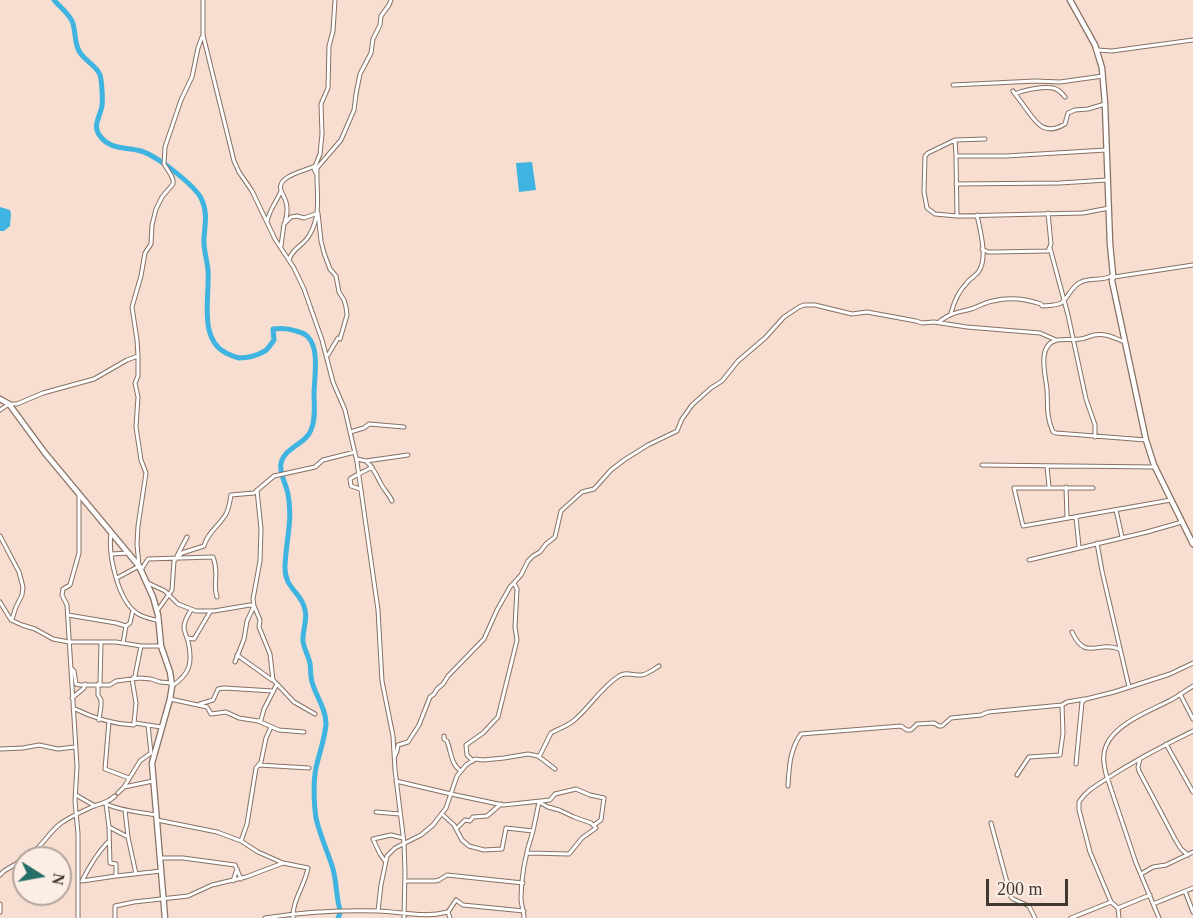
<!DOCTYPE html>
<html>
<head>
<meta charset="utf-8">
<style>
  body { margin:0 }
  #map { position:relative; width:1193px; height:918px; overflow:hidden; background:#f7ded0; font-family:Georgia,serif }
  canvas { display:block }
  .north { position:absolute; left:12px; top:846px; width:60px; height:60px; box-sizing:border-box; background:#fdeee5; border:2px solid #b2a59d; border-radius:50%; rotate:101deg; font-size:16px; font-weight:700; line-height:24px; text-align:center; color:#413832 }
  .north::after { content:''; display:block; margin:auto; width:21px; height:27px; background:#266f68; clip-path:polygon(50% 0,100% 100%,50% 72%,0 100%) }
  .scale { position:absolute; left:986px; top:879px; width:82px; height:27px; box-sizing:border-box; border:3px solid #413832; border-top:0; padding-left:8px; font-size:18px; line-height:21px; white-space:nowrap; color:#413832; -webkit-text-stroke:4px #fdeee5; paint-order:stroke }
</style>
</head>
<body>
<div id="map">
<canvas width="1193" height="918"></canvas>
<div class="north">N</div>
<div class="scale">200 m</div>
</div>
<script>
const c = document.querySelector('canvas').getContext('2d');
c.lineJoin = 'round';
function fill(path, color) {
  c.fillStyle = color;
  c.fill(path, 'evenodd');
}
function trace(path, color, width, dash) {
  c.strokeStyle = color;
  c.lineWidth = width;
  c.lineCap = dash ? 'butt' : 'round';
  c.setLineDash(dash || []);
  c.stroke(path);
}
const water = new Path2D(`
  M532,162L536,190L519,192L516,163Z
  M0,207L10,210L11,214L10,226L4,231H0Z`);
const river = new Path2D(`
  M54,0C60,7 68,13 72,21C76,30 74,42 79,51C85,62 100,67 101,79C102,88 103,98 102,106C100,117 92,126 100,136C110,150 127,147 141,151C157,156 193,184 201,198C208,212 205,224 204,238C203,249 207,259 208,270C210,296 198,339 226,353C230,355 235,357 239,358C247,358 258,355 265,351C269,348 271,344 274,340L273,329C281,328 288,328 296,331C300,332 305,333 308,337C320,349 314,379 314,394C314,406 316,419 311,430C306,444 285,447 281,463C279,474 286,483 288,494C293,520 286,540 285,566C284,589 302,592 305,610C308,620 302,631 303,641C304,649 308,655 310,663C311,670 310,678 313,685C317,698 326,709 326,724C325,738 319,754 316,768C313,781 314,805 316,818C320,836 328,852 333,869C336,880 336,890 338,901C339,908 342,911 338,918`);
const street = new Path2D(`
  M203,0V35L234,161L239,172L252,191L275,239L294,268L304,289L322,340L333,382L345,410L357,462L378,610L382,681L393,736L395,770L404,843L405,872L404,918
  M1097,50L1112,51L1193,40
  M953,85L1035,81L1060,82L1103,76
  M1013,91C1016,96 1021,101 1024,106C1036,122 1043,137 1065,124L1068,113L1075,110L1088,109L1105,104
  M1015,94C1023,90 1044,86 1053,88C1058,89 1062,93 1065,97
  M985,139L955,140L928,153L925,156L924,192L927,208L935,214L957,216L1083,213L1109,208
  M955,140L956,156H1006L1106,150
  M956,156L957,216
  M316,173L314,169L320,154L322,134L321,104L328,88L329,46L333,31L335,0
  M956,184L1060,183L1107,180
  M267,222C269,210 276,203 281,191
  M285,222C287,216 288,209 286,202C283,192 274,186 288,177C296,172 306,170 315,166
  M281,246L284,224L291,217L297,216L304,218L318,213L321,241L324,253L330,269L336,276L339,292L344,300L346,307L347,315L340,339L338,338L328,355
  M1050,248L1068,315L1086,399L1095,425V437
  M982,249L988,252H995L1048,251L1051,244L1048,213
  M289,260C292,248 305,245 310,234C322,213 316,191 317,168L341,140L354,110L356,94L360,74L371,53L373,39L380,25L381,16L389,5L391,0
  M951,313C954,302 958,292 966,284C969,279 976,276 979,271C988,257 980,230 977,215
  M940,321C953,312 956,313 971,309C978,307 985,302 993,301C1008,297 1026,299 1041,304L1042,306C1046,306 1058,305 1061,303C1068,299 1071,286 1081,282C1092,277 1103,282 1113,275L1114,277L1193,265
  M1125,342C1113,338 1108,333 1094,335C1089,336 1085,339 1080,339C1073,340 1065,339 1057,340C1036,345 1046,376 1047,390C1048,407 1046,416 1053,432L1056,433L1146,440
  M0,410L9,404H17L43,393L94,379L127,360L138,356
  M350,432L364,428L369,424L404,427
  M357,459L366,461L408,455
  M367,462C373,467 377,476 381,484C384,490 389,494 392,501
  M982,465L1156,467
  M1047,466L1049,487
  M1066,487L1067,518
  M1093,488H1014L1023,526L1171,500
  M360,489L351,486L350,479C357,474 364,472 372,467
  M1116,510L1122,537
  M1076,517L1079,547
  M111,533C108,555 118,604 140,615C146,618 153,619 159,621
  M0,536L19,572L23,587L22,595L16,607L12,619
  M1097,543L1102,571L1129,687
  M112,554L128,553
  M177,556L187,537
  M1029,560L1147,532L1182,522
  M141,570L148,559L213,557C220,575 212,582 217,597
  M117,578L139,566L137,544L138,526L146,473L141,460L136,427L138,397L135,383L138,376V356L137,340L132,307L141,276L145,253L151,244L152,225L156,209L162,197L173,184V180L171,175L164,164L165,147L181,100L192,77L198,48L202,37
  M148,583L165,591L178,604L196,611H214L250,605L254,606L247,621L244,639L235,662
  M0,602L11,620L22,625L35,629L53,639L69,642H116L141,646H160
  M157,611L172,590L174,561L182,553L204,546C207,533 219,526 226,514C229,508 230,502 231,495L254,493L274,476L315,467L323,460L355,452
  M68,615L116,623L126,626
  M1072,632C1086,662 1098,640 1119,649
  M188,638L194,639L210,612
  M123,643L126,626L130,623L133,610
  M237,655L272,680
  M71,668L74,671L76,684L80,685H110L116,681L140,678L151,679L160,682L171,683
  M98,684V695L101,700V706L99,720
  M100,684L101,642
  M277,684L294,702L315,714
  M172,686C190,674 193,663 188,641C187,637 184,632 184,627C184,621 188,615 191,610
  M1180,694L1193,719
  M72,698L84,688L85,684
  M170,699L207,707L211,714L226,712L239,718L258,721L261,720L264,709L277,684L273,680L270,654L259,627L260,620L254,606L253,599L260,561L261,529L257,490
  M200,704L213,700L218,689L224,688L273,691
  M73,708C93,718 112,724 134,725L135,723L161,727
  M109,721L105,769L129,778
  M258,721L279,730L304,732
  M134,723L136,703L132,679L135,676L141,646
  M148,725L151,753
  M444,736V739L447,741C451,751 451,765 461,771
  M1166,744L1193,792
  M0,749L23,748L39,745L58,749L75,747
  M395,756L397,751L398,745L408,742L419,725L430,697L434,694L437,689L443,684L448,676L484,639L497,610L510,587L521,575L528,561L533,556L540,552L546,544L555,537L561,511L582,492L594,489L611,470L624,460L648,445L677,431L682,419L692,405L711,388L722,381L738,361L765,338L784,317L799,307L804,305H815L852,314L867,312L916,321L922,323L934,322L967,327L1040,333L1056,340
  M539,757L551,733C558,729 565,727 572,722C589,709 600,688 619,676C626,671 634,676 642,675C648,674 654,669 659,666
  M1140,759L1138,767L1139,771L1175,839L1181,849L1188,855
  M473,761L467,755L466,745L483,733L498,717L517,640L515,627L517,589L514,583
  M1076,764L1082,702L1086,699L1114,692L1170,674L1193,663
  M259,765L309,768
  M1017,775L1029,757L1060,755L1063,733L1062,705L1067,702L1084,699
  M396,781L451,794L503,805L550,800L555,794L576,789L590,795L604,798L601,820L594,825
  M788,786C789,767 790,749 801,734L901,726L907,730H911L917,724L934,723L939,726H942L951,718L981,715L988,712L1062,705
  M124,787L140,761L151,753
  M118,793L124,787L153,781
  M76,795L95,806
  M106,804L109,827L110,863L116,864V876
  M106,804C121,811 139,812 156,815
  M125,810L128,837L136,874
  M376,812L400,814
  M442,814L454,825L462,840L469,846L484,850L502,849L506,828L533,831L539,802L548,807L559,810L574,817L591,823L596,828L582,838L569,854L528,853
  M157,820L217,832L241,841L258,852L283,863L308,868C305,885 292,901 293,918
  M991,823L1011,897L1013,899L1029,906L1035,918
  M109,827L128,837
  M457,828L465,820L470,821L473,817L487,816L501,804
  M241,841L247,824L256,768L261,762L266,738L271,727
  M26,858C40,850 47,834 60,824C69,817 83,811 94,806C103,803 107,803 115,796
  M160,858H183L235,865L241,879
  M385,861L380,854L373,839L391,835L403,838
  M1141,874L1153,867L1166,865L1193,852
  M0,875L4,871L24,859
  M82,881L116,876L161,871
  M82,881C89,867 97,853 108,842
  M233,881L237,869
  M405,881H435L439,880L447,875L523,883
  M1185,891L1193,912
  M1111,902L1090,852L1079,810V802C1085,792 1094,787 1103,781C1132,762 1162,746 1193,731
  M0,904V912
  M1153,904L1193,888
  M1118,908L1119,918
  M378,911L381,885L387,856L395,848L421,835L433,825L446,808L457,776L466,765L475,759L483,760L504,758L528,754L538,756L555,769
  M448,912L450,918
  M78,918V834L75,801L77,766L67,605L62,595L63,589L70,585L79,553V495
  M115,918V906L134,902L188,896L212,885L246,877L283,863
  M265,918C302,912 340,910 378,911C402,912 424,918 448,912L456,900L463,905L524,911
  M524,918C524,911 521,905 521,899C521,877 526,852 533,831
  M1071,918L1111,902L1118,908L1150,895
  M1159,918L1136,863L1106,774C1104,765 1102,755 1106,746C1115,724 1149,711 1169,701C1177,697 1185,691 1193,686`);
const secondary = new Path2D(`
  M1070,0L1095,45L1102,68L1105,104L1110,244L1113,275L1112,281L1146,440L1154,465L1193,544
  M0,399L9,404L45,453L139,566L153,597L158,615L161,646L170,672L172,686L170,699L152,763L165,918`);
fill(water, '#40b4e0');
trace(river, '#40b4e0', 5);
trace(street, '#867064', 5);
trace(secondary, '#867064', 7);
trace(street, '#fff', 3);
trace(secondary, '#fff', 4.5);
</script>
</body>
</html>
